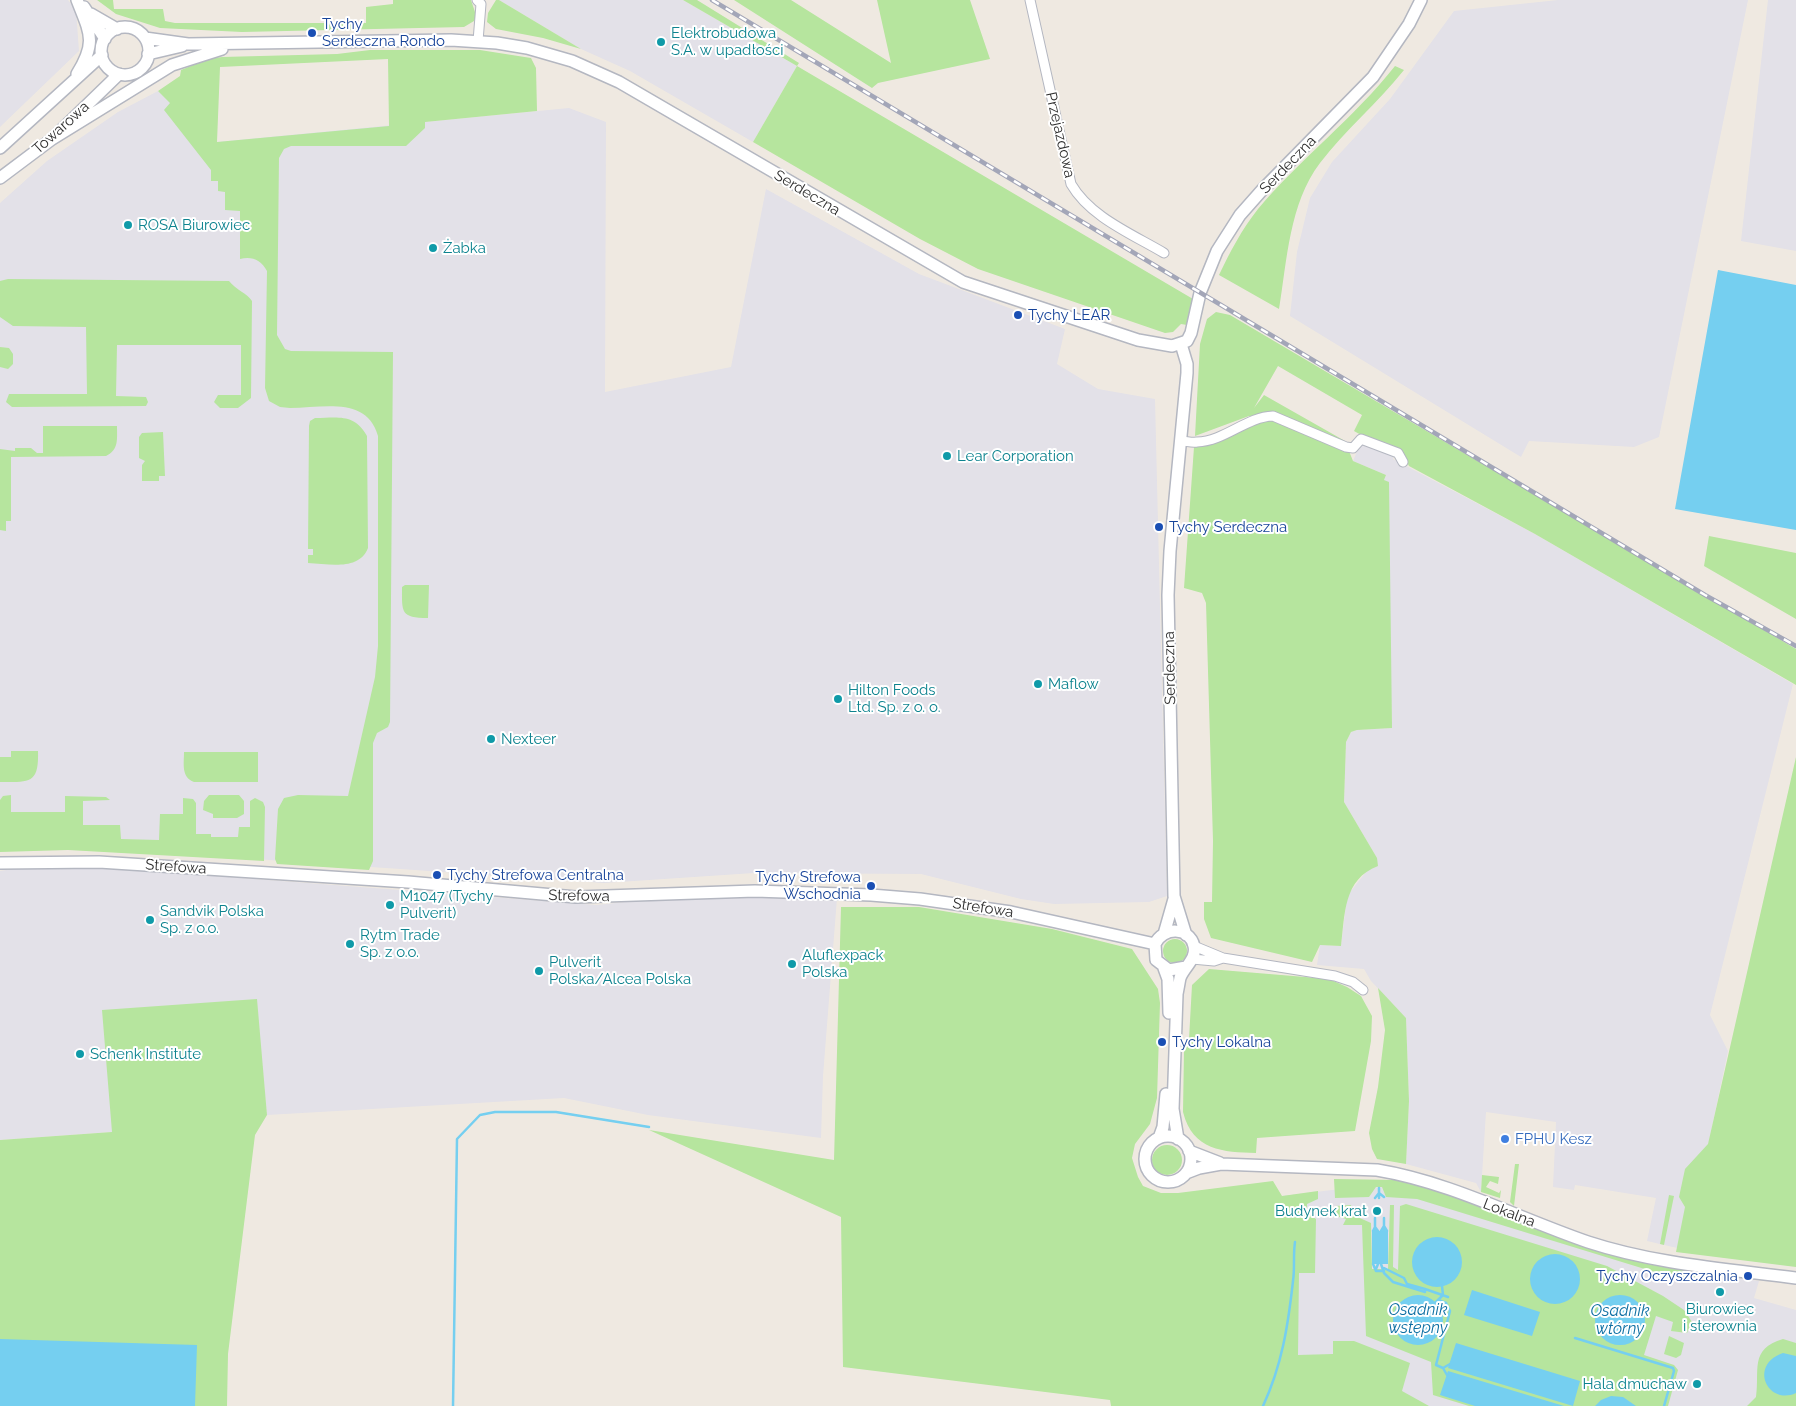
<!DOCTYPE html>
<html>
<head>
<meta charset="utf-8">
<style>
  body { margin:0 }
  canvas { display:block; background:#efe9e1 }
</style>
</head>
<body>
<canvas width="1796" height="1406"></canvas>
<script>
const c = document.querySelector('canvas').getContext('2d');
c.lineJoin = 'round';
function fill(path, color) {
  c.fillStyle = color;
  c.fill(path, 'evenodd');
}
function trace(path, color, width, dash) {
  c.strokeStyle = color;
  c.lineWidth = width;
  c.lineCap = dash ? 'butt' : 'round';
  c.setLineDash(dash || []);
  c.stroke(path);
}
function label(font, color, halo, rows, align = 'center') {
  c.font = font + ' Raleway,sans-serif';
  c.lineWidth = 4;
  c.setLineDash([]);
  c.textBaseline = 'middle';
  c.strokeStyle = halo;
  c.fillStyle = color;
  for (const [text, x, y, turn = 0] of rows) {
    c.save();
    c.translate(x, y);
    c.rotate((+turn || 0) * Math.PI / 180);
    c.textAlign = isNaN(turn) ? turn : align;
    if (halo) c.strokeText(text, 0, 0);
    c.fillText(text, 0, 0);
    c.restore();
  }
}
const industrial = new Path2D(`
  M0,0H68L76,10L79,51L0,127Z
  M499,0H683L797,66L753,142L630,71L581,49Z
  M1558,0H1748L1659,437L1634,447L1529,441L1521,457L1290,316L1297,252L1310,198L1332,162L1390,99L1454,11Z
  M1768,0H1796V251L1741,241Z
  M158,91L217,142L569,108L606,122L605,392L731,367L766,189L919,274L1065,329L1057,364L1098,389L1155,399L1167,896L1149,902L1054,904L1021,899L921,874L754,873L604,883L269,860L0,833V203L47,161L118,112Z
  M1361,442L1394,456L1393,459L1535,534L1793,684L1710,1015L1728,1051L1686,1250L1647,1241L1656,1198L1575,1185L1574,1190L1553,1187L1556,1122L1486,1112L1481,1192L1476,1183L1406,1164L1409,1101L1406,1018L1371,981L1364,969L1317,965L1320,945L1341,946L1347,896L1377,858L1344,802L1346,742L1351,732L1357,730L1392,728L1384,480L1386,475L1353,461Z
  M33,866L110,868L597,905L680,896L837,898L823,1076L821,1138L648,1115L564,1098L267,1115L256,999L112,1132L0,1140V871Z
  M1399,1182L1596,1249L1663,1268L1699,1277L1704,1278L1709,1274L1759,1281L1754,1298L1796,1310V1406H1386L1271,1360L1282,1196Z`);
const green = new Path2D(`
  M97,0H113L114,9H163L165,21L175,23H366V7L393,4V0H471L476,15L474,21L464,27L242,32L160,28L116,14Z
  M496,0H499L581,49L543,38L496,29L487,22L488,13Z
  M683,0H697L799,63L797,66L1193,299L1187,325L1181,324L1173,332L1165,333L978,269L920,239L753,142L797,66Z
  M734,0H791L891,63L877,0H970L990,59L878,83L872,88Z
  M370,50H480L531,58L536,68L537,111L425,122V128L406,146H291L284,149L279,158L277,335L285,349L291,351L393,352L390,722L388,727L377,733L373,743V861L369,870L277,864L275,859L278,809L284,798L298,795L348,796L375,677L378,646V436C367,396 323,408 290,408L280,407L269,401L265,388L267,271C261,260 252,256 240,259V211L225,210V192L218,191V181H211V170L164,110L170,103L158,91L180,76L181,70L208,59L222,57L337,54ZM388,59L389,126L217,142L220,67Z
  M1395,66L1404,70C1378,103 1345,130 1320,163C1289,204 1287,261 1279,309L1219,275C1230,252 1242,229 1258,209C1301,158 1354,118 1395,66Z
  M8,279L229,281C236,290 247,293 252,301L251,398L238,408H220L214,402L218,395H241V345H117L116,396L146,397L148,402L146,406L12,407L6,402L9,394H87L86,327L13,326L0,317V281Z
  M1216,312L1230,315L1796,649V685L1535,534L1409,466C1398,441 1375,444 1354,431L1362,415L1278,366L1254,408L1264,395L1345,441L1353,461L1386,475L1384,480L1389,482L1392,728L1357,730L1351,732L1346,742L1344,802L1377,858L1378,866C1343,879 1345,915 1341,946L1320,945L1312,962L1211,938L1204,919V902H1212L1213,841L1206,603L1202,593L1184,588L1194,447L1212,444L1264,421L1249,416L1195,436L1200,344L1207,319Z
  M0,347L9,348L13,354V364L8,369L0,367Z
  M315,418C338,418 354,413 367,436L368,548C359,571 329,564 308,563V555H313V549H308L309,426L310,421Z
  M43,426H117C117,439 119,450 106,456L11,457V521H6V531L0,530V449L15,451V448H31L37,453H43Z
  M163,432L165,476H159V481H142V465L145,461L139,458V437L142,433Z
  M1709,536L1796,553V619L1704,566Z
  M405,585H429L428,618C400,618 402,612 402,587Z
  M11,751H38C39,784 30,782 0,782V757H11Z
  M184,752H258V782H194C181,777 184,764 184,752Z
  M1796,757V1267L1676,1252L1685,1207L1679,1197L1685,1169L1708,1144Z
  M11,795V812H65V796L106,797L110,800L83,801V825H120L121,839L159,840L160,814H183V798L193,799L196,803V834H211V837H238L239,827H250V801L255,798L263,802L265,807L264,861L68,850L0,852V800L3,796Z
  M209,795H239L244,801V814L237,818H213V814L203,810L204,801Z
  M841,907H919L1052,929L1132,949L1158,989L1160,1003L1157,1098L1150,1124L1135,1144L1132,1158L1138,1177L1143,1186L1161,1193H1178L1273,1181L1282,1196L1318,1191V1199L1307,1204V1213L1316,1219L1315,1273H1299L1298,1355L1333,1354V1341H1354L1410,1363L1402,1391L1429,1406H1111L1110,1400L843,1367L841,1217L649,1130L834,1160Z
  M1163 951a12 12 0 1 1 24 0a12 12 0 1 1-24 0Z
  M1209,969L1329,979L1347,987L1361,996L1372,1016L1371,1041L1355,1131L1257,1138L1256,1153C1223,1152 1193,1151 1183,1112L1184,1051L1189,1039L1192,985Z
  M1378,988L1406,1018L1409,1101L1406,1164L1377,1159L1372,1149L1369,1133L1378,1087L1385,1030Z
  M257,999L267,1115L255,1135L228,1354L227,1406H0V1140L112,1132L102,1010Z
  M1152 1160a15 15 0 1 1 30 0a15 15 0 1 1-30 0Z
  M1515,1164H1519L1514,1206L1510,1202Z
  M1482,1175L1499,1177L1498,1184L1490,1181L1486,1187L1499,1193L1501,1190L1500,1198L1481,1192Z
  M1334,1179L1397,1180L1415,1184C1506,1212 1595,1262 1691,1270L1696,1277L1691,1276L1687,1282L1417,1199L1386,1197L1382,1187H1376L1369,1197L1335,1198Z
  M1669,1195L1674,1196L1664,1245L1660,1244Z
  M1406,1204L1607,1266L1663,1296L1684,1310L1692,1322L1687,1333L1671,1331L1673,1322L1656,1316L1644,1355L1674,1365L1678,1370L1668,1406H1469L1433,1395L1431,1362L1366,1336L1362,1225H1343L1346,1219L1336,1216L1335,1206L1351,1205L1353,1215L1371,1223L1372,1269H1388L1390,1205H1394L1393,1267L1398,1270L1400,1206Z
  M1669,1336L1684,1343L1681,1355L1676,1358L1664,1354Z
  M1783,1339L1796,1343V1406H1747L1756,1397C1760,1370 1749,1349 1783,1339Z`);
const water = new Path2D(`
  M1718,270L1796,285V530L1675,509Z
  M1372,1231H1388V1264H1372Z
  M1412 1262a25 25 0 1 1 50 0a25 25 0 1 1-50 0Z
  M1530 1279a25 25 0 1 1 50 0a25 25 0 1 1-50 0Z
  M1472,1290L1540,1312L1532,1336L1464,1315Z
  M1595 1320a25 25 0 1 1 50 0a25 25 0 1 1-50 0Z
  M1393 1320a25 25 0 1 1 50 0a25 25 0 1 1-50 0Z
  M0,1339L197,1345L195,1406H0Z
  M1456,1343L1580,1381L1573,1406L1448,1368Z
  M1783,1353L1796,1356V1393C1768,1406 1748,1365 1783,1353Z
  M1448,1371L1564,1406H1475L1440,1395Z
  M1611,1396L1623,1397L1636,1406H1595L1601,1400Z`);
const stream = new Path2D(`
  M1375,1198L1379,1193V1188
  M1379,1198V1193L1384,1197
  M1375,1218V1231
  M1373,1231L1375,1227L1378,1231
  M1381,1231L1384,1226L1387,1231
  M1384,1231V1218
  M1373,1264L1376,1271H1384
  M1381,1264L1384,1273L1393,1282L1425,1292V1289L1407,1284L1404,1278L1384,1268
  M1376,1269L1378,1264
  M1425,1289L1448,1297
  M1438,1300L1446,1303L1450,1311L1436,1365L1443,1368L1450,1364
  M1436,1302L1443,1295L1442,1286
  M1575,1338L1673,1368L1674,1371L1664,1406
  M1443,1368L1447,1375
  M453,1406L457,1139L480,1115L495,1112H556L649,1127
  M1263,1406C1282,1365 1288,1326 1293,1281C1295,1268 1293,1255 1295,1242`);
const minor = new Path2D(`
  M477,0L481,4L478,41
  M1030,0L1071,184C1090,217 1132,234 1164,253
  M1181,441C1186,441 1192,443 1197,442C1225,441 1246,417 1273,416L1346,447L1353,448L1361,439L1398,453L1403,462
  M1194,946L1223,958L1335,976L1353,982L1363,990
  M1192,959L1214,961L1223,958`);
const tertiary = new Path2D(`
  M84,7L105,39
  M91,14L117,29
  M101 51a24 24 0 1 1 48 0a24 24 0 1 1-48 0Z
  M145,38L188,44L451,40L497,43L527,48L572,61L619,82L963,282L1138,340L1172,346L1187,341L1191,333L1200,293L1217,251L1240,215L1263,189L1373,77L1409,24L1421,0
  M148,54L182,46
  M77,74C97,42 90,33 77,0
  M52,139L172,65L222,49
  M0,148L102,55
  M0,178L52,139L119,74
  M1181,344L1187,364V373L1170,551L1168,595L1174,896L1186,935
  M0,863L99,862L408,882L576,897L755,891L871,895L920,899L1011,912L1155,944
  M1164,934L1174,899
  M1164,968L1168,979L1169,1013
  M1145 1159a23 23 0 1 1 46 0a23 23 0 1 1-46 0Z
  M1159,1138L1163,1127L1166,1094
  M1178,1139L1173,1109L1177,994C1178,989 1179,983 1180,978C1184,967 1197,959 1194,946C1189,926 1163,927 1155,944L1156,960L1169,970L1186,967
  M1189,1151L1220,1163
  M1186,1173L1199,1168L1221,1164L1377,1170C1450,1182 1518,1218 1588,1242C1655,1264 1726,1269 1796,1278`);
const rail = new Path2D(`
  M712,0L1705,595L1796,646`);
const markers = [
  [312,33,5,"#1a4fb4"],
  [661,42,5,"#0f9aa8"],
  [128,225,5,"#0f9aa8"],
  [433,248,5,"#0f9aa8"],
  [1018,315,5,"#1a4fb4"],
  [947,456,5,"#0f9aa8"],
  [1159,527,5,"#1a4fb4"],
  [1038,684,5,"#0f9aa8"],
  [838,699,5,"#0f9aa8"],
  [491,739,5,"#0f9aa8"],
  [437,875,5,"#1a4fb4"],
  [871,886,5,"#1a4fb4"],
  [390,905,5,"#0f9aa8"],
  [150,920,5,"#0f9aa8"],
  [350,944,5,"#0f9aa8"],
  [792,964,5,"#0f9aa8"],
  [539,971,5,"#0f9aa8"],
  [1162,1042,5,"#1a4fb4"],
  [80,1054,5,"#0f9aa8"],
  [1505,1139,5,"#3f7fe0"],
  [1377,1211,5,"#0f9aa8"],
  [1748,1276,5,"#1a4fb4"],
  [1720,1292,5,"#0f9aa8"],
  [1697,1384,5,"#0f9aa8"]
];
const transitNames = [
  ["Tychy",322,24],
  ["Serdeczna Rondo",322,41],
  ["Tychy LEAR",1028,315],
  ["Tychy Serdeczna",1169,527],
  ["Tychy Strefowa Centralna",447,875],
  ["Tychy Strefowa",861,877,"right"],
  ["Wschodnia",861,894,"right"],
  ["Tychy Lokalna",1172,1042],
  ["Tychy Oczyszczalnia",1738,1276,"right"]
];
const cultureNames = [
  ["Elektrobudowa",671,33],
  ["S.A. w upadłości",671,50],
  ["ROSA Biurowiec",138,225],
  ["Żabka",443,248],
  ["Lear Corporation",957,456],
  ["Maflow",1048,684],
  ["Hilton Foods",848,690],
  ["Ltd. Sp. z o. o.",848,707],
  ["Nexteer",501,739],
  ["M1047 (Tychy",400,896],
  ["Pulverit)",400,913],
  ["Sandvik Polska",160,911],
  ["Sp. z o.o.",160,928],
  ["Rytm Trade",360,935],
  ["Sp. z o.o.",360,952],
  ["Aluflexpack",802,955],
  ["Polska",802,972],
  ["Pulverit",549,962],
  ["Polska/Alcea Polska",549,979],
  ["Schenk Institute",90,1054],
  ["Budynek krat",1367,1211,"right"],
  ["Biurowiec",1720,1309,"center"],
  ["i sterownia",1720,1326,"center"],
  ["Hala dmuchaw",1687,1384,"right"]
];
const streetNames = [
  ["Towarowa",61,128,-42],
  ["Przejazdowa",1060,135,77],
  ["Serdeczna",1288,165,-46],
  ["Serdeczna",807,193,31],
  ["Serdeczna",1170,668,-91],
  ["Strefowa",176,867,4],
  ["Strefowa",579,896,1],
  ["Strefowa",983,908,9],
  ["Lokalna",1509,1213,21]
];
const shopNames = [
  ["FPHU Kesz",1515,1139]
];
const waterNames = [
  ["Osadnik",1418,1310],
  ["wstępny",1418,1328],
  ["Osadnik",1620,1311],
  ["wtórny",1620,1329]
];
fill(industrial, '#e3e1e8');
fill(green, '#b6e59e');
fill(water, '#75cff0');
trace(stream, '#75cff0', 2.5);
trace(minor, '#b4b7c1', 11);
trace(tertiary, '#b4b7c1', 14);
trace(minor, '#fff', 9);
trace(tertiary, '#fff', 11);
trace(rail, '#a3a6b8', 4.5);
trace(rail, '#fff', 2.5, [8]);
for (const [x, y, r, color] of markers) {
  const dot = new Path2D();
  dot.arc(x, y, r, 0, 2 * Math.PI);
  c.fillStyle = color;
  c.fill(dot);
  trace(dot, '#fff', 2);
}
label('15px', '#164399', '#fff', transitNames, 'left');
label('15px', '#0d838f', '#fff', cultureNames, 'left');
label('15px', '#2e2e2e', '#fff', streetNames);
label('15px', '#366cbe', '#fff', shopNames, 'left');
label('italic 16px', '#0d6fa3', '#fff', waterNames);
</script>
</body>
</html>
